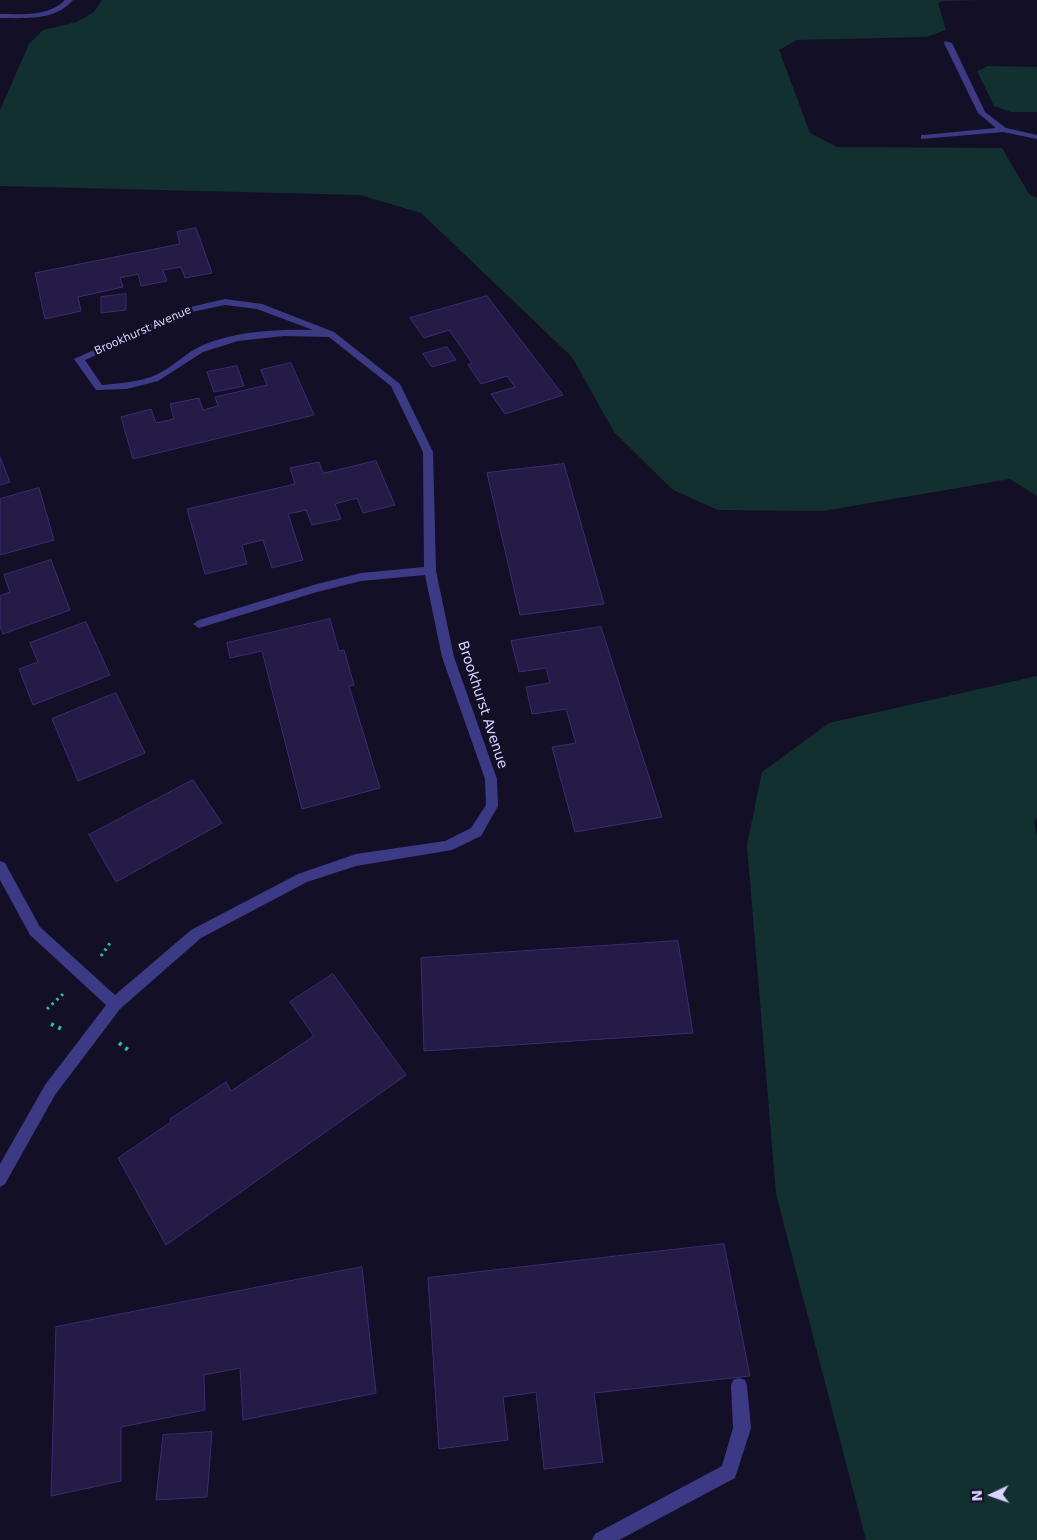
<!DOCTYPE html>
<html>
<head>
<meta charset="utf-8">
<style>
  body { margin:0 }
  #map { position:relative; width:1037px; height:1540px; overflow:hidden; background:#130f26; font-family:"DejaVu Sans",sans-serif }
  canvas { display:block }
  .north { position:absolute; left:967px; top:1470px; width:50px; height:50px; -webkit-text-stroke:4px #130f26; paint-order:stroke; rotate:267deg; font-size:14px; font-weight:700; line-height:20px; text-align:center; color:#d9d4ff }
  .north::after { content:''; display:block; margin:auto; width:18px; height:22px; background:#d9d4ff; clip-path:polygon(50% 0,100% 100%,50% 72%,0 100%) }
</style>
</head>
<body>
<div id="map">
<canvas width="1037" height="1540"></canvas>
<div class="north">N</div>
</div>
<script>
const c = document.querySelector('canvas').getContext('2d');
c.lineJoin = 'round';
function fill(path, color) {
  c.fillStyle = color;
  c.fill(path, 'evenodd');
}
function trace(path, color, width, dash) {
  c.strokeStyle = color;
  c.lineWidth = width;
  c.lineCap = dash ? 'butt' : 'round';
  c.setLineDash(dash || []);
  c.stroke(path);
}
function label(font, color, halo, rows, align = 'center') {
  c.font = font + ' "DejaVu Sans",sans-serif';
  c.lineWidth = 4.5;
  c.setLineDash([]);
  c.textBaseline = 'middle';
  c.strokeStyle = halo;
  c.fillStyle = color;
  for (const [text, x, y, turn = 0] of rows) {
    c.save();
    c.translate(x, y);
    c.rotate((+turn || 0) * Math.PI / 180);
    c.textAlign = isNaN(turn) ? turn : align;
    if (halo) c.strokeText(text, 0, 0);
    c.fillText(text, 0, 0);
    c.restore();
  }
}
const green = new Path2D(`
  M102,0H982L943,1L938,3L946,30L927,37L797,40L779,50L810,133L837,147L1002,148L1029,194L1037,198V496L1010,479L823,511L718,510L673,490L614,432L572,357L421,213L360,195L0,186V110L29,44L43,30L77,22L94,12Z
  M988,66L1037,67V112H1011L994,106L977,71Z
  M1037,676V818L1034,822L1037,838V1540H866L776,1194L747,845L762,772L829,723Z`);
const building = new Path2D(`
  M196,228L212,273L185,278L181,267L163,270L167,281L141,286L138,274L120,278L123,287L78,297L81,311L45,319L35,273L180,244L177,232Z
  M126,294V310L101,313V297Z
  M487,296L563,395L505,414L491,394L515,387L507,376L481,384L468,365L472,363L449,330L424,338L410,318Z
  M447,347L456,360L432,367L423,354Z
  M291,363L314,415L133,459L121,417L151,409L156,423L174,419L170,404L199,398L203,410L218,406L215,397L267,385L261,370Z
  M237,366L244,386L214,392L207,372Z
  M0,457L10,482L0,485Z
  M376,461L395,505L363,513L357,498L335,504L341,519L312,525L306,510L288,514L303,560L272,568L263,540L242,545L247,564L205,574L187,509L295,484L290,468L319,462L323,473Z
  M564,464L604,604L520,615L487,473Z
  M39,488L54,540L0,555V499Z
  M51,560L70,610L3,634L0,626V596L10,592L4,575Z
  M330,619L339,651L344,650L354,685L349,686L380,788L302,809L262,651L230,658L227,643Z
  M86,622L110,675L33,705L19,669L38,662L30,643Z
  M601,627L662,817L575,832L552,747L576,743L566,709L532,714L526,687L550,683L546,668L519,672L511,641Z
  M116,693L145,753L78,781L52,719Z
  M193,780L222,823L116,882L89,835Z
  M678,941L693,1033L424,1051L421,958Z
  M333,974L406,1075L166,1245L118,1158L171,1122L170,1119L226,1082L231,1091L314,1036L290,1002Z
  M724,1244L750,1376L594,1393L603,1462L544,1469L536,1392L503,1397L508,1440L439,1449L428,1278Z
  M362,1267L376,1393L243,1420L240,1368L204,1375L205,1410L121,1427V1481L51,1496L56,1327Z
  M212,1432L207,1497L156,1500L163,1435Z`);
const pathFar1 = new Path2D(`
  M101,956L110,943
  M47,1009L63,994`);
const path = new Path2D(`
  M51,1024L64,1030
  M119,1043L131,1052`);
const minor = new Path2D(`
  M65,0H73C55,21 25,18 0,18V14C22,14 48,17 65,0Z
  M945,41L952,43L985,112L1006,128L1037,135V139L1003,132L921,139V135H924L996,128L978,113L944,43Z
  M225,299L262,304L334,332L400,384L433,452L436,571L454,657L497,779L498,806L481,836L452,850L356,866L307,882L201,938L120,1009L55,1095L5,1184L0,1187V1164L45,1085L106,1005L30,935L0,880V861L5,863L40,927L115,995L191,930L298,874L356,854L445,841L471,828L486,805L485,779L442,657L425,575L361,581L317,592L199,628L193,624L199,620L317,584L361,573L424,567L423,452L391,386L329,337L284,336L238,341L203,352L158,381L127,389L96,390L74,359L186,308ZM225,305L257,309L313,330C276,329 238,331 203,345C189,351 178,362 165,370C146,382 123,383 102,385L85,360L192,312Z
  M739,1378L745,1380L747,1386L751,1428L735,1478L619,1540H592L595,1534L722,1466L733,1428L731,1386L733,1380Z`);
const farStreetnames = [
  ["Brookhurst Avenue",143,331,-24]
];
const streetNames = [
  ["Brookhurst Avenue",482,705,72]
];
fill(green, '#12302f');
fill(building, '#241b47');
trace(building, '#3b2d73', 1);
trace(pathFar1, '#2fb8b0', 3, [2.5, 4]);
trace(path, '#2fb8b0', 4, [3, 5]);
fill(minor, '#3d3a85');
label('11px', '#d9d4ff', '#130f26', farStreetnames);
label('14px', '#d9d4ff', '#130f26', streetNames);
</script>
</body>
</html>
